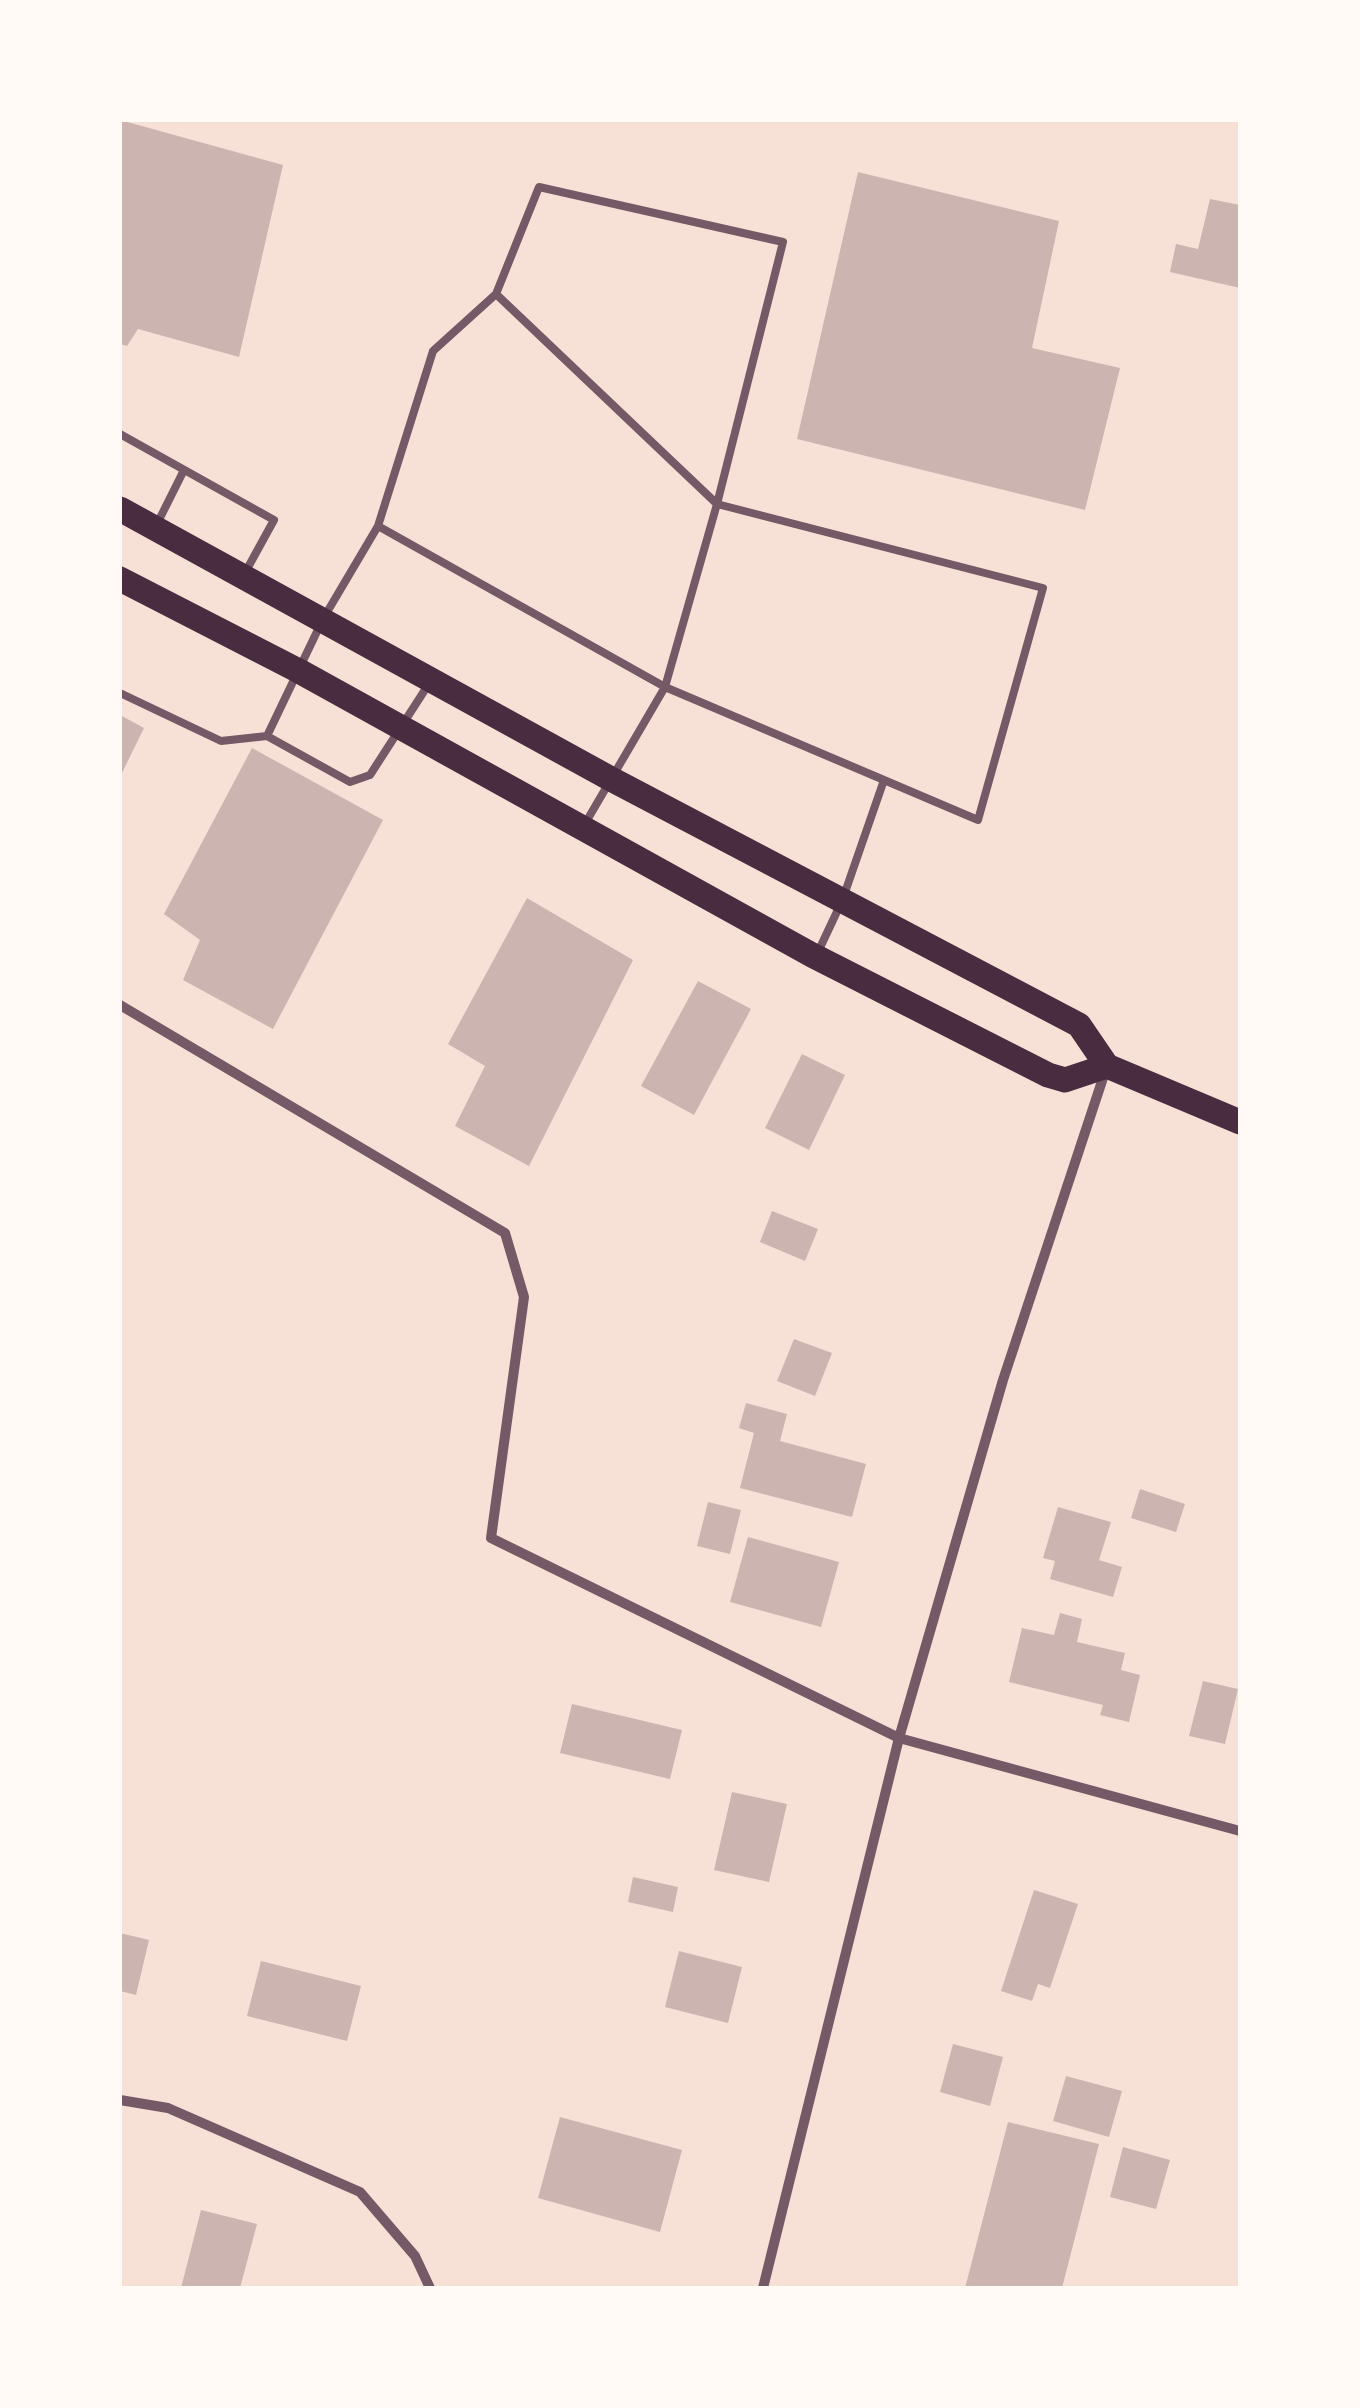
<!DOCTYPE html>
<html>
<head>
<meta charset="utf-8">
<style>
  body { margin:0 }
  #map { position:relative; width:1360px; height:2408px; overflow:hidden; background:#f7e1d7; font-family:Signika,sans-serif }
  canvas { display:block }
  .frame { position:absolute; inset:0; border:122px solid #fffaf5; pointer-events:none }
</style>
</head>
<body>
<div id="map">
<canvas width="1360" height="2408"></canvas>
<div class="frame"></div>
</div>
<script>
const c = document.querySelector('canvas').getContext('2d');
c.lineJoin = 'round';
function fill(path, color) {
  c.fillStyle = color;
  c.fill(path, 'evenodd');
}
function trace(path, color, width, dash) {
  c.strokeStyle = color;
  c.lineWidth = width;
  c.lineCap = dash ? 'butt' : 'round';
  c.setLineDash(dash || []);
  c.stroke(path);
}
const building = new Path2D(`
  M120,120L283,165L239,357L138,329L127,346L120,344Z
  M858,172L1059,221L1032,348L1120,368L1085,510L797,439Z
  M1210,199L1240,205V288L1170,272L1176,244L1198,249Z
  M120,715L144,728L120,777Z
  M252,748L383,820L273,1029L183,980L200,940L164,914Z
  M527,898L633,960L529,1166L455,1126L485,1066L448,1044Z
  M698,981L751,1009L694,1115L641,1086Z
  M802,1054L845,1075L809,1150L765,1128Z
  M772,1211L818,1229L805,1261L760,1242Z
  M794,1339L832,1353L815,1396L777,1381Z
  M746,1403L787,1414L780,1441L866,1464L852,1517L740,1488L754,1433L739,1428Z
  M1140,1489L1185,1504L1176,1532L1131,1518Z
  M708,1502L741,1510L730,1554L697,1546Z
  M1058,1507L1111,1522L1099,1560L1122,1567L1113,1597L1050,1579L1055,1561L1043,1558Z
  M748,1537L839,1562L821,1627L730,1602Z
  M1060,1613L1082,1619L1077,1642L1125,1653L1121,1670L1140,1675L1129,1722L1100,1715L1103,1705L1009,1682L1022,1628L1054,1635Z
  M1203,1681L1238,1689L1225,1744L1189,1736Z
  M572,1704L682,1730L670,1779L560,1753Z
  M732,1792L787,1804L769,1882L714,1870Z
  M633,1877L678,1887L673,1912L628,1902Z
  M1034,1890L1078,1904L1050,1988L1038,1984L1032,2001L1001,1991Z
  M120,1933L149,1940L136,1995L120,1991Z
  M679,1951L742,1967L728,2023L665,2007Z
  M261,1961L361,1986L347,2041L247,2016Z
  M953,2044L1003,2057L990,2106L940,2092Z
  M1066,2076L1122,2091L1109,2137L1053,2121Z
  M560,2117L682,2150L660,2232L538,2198Z
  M1008,2122L1099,2144L1062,2288H965Z
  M1123,2147L1170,2160L1156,2209L1110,2197Z
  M201,2210L257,2224L240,2288H181Z`);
const service = new Path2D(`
  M120,434L274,520L246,571
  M157,524L184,470
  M378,526L433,351L496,294L539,187L783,242L717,504L496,294
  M120,693L221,741L267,736L350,782L370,775L430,682
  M267,736L323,619L378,526L665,687L884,780
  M586,822L665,687L717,504L1043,588L978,820L884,780L842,901L818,952`);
const minor = new Path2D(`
  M120,1005L505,1233L524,1297L491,1538L899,1738L1240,1831
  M120,2100L168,2108L360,2192L415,2256L430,2288
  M763,2288L899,1738L1003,1380L1105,1072`);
const primary = new Path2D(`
  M120,509L611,779L1079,1025L1107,1066L1240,1122
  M120,579L299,671L812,955L1048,1075L1065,1080L1107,1066`);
fill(building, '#ccb4b1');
trace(service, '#755966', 8);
trace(minor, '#755966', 10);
trace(primary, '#4a2c40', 25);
</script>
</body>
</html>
